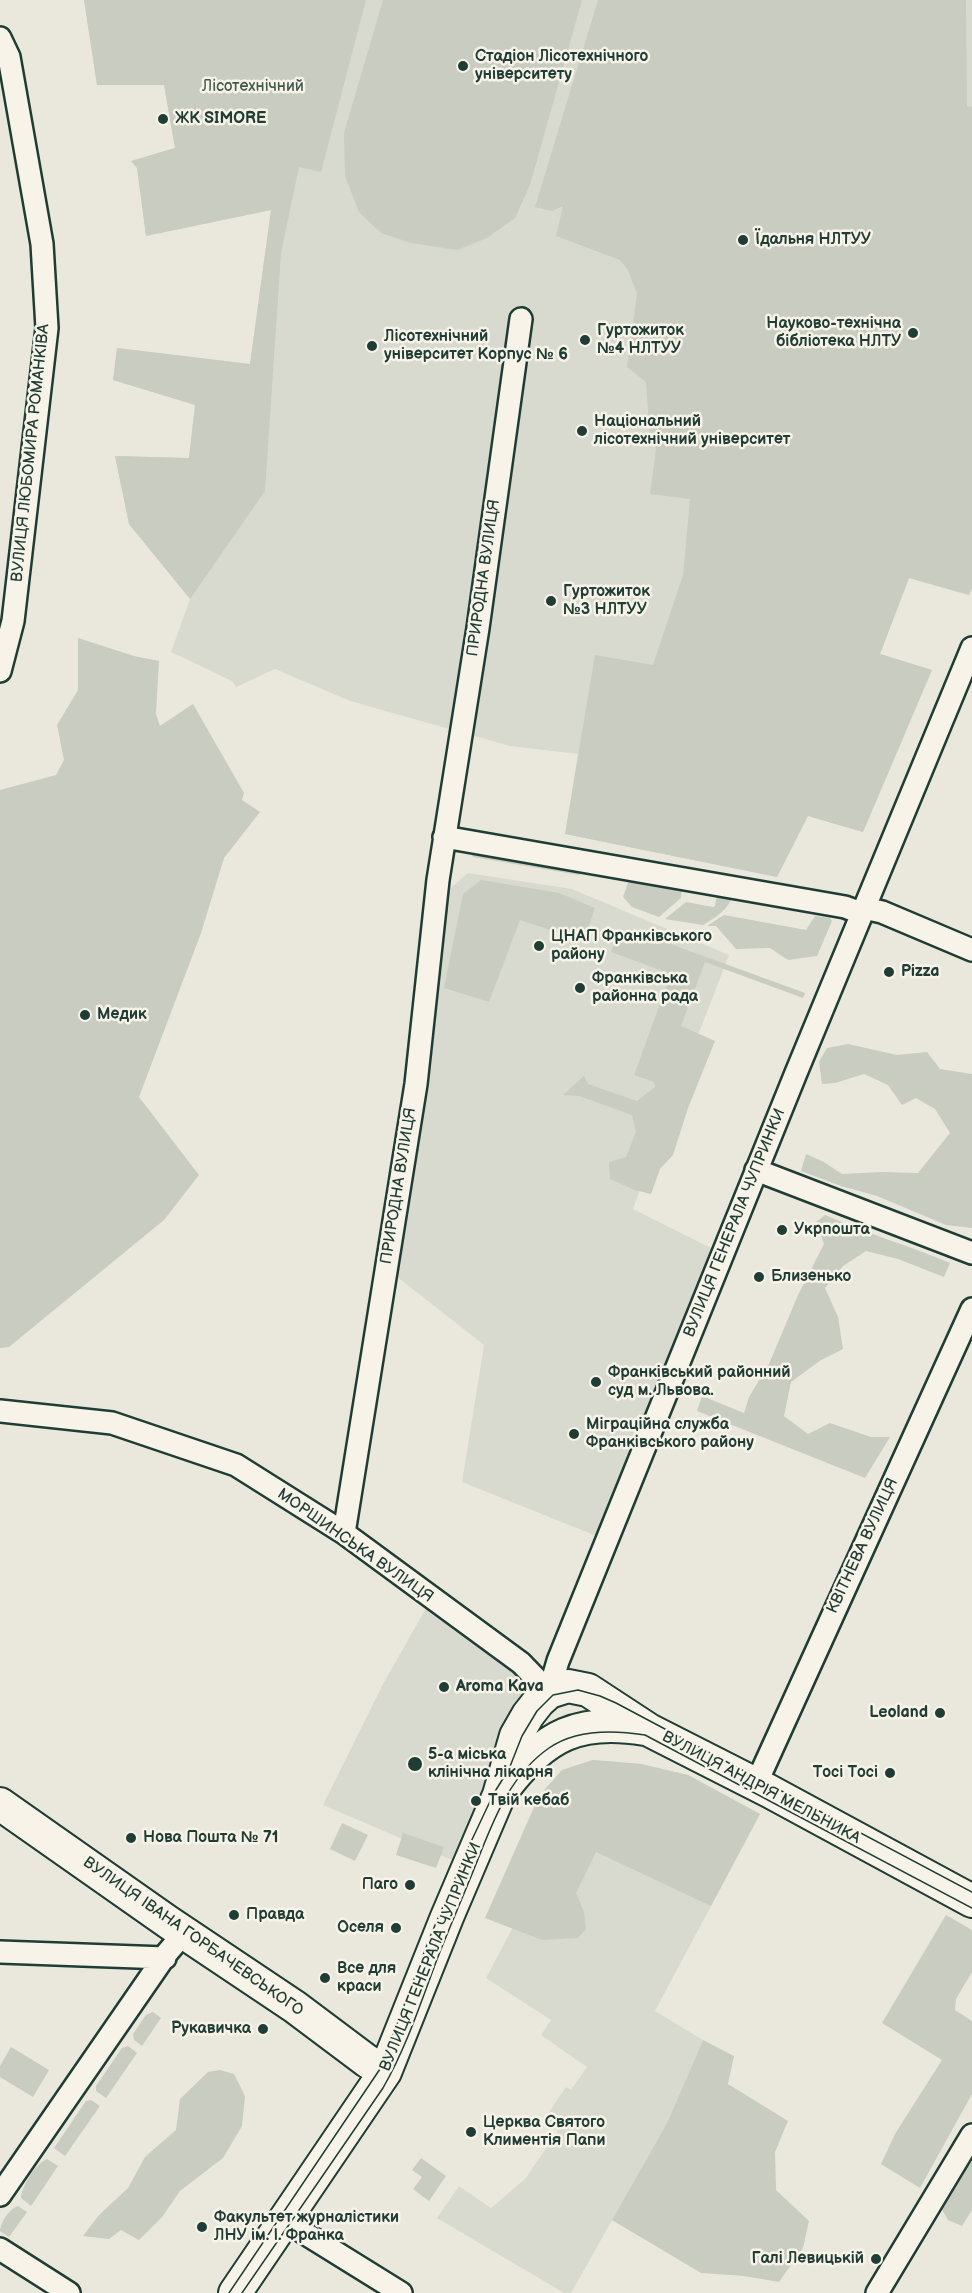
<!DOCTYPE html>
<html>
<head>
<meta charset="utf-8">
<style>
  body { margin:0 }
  canvas { display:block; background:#eae8dd }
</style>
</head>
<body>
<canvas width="972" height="2293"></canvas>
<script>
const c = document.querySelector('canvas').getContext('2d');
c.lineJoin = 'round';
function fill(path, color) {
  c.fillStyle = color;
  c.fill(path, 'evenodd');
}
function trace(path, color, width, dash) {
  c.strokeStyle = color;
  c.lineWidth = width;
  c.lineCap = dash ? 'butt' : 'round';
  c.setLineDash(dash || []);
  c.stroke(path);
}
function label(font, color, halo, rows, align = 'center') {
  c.font = font + ' "Balsamiq Sans",sans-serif';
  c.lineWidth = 5;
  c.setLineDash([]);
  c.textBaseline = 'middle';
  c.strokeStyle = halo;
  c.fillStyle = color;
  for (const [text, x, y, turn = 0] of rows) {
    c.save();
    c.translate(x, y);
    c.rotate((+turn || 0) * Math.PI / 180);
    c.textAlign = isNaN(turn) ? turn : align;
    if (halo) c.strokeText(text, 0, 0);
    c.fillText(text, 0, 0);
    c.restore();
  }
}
const built = new Path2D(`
  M84,0H972V588L969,595L909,578L880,654L932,670L863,832L808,816L777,877L565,834L578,754L510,746L350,701L275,669L236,687L232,681L171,652L190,599L129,524L115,456L189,458L195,405L113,380L117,348L250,364L271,210L146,236L137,168L131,161L175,148L164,85H97Z
  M468,873L572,889L729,955L663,1126L633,1209L713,1249L599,1537L462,1482L484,1345L396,1276L446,892Z
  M429,1603L518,1673L522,1694L454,1861L323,1805L383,1684Z
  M593,1760L641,1764L688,1775L760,1814L655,2011L703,2040L667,2123L571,2293H564L437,2218L459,2186L491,2208L525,2179L558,2131L543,2121L566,2087L571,2090L587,2067L541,2035L551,2020L486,1978L549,1859L540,1796L562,1770Z`);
const green = new Path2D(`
  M84,0H366L321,172L299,167L281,253L265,491L190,599L129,524L115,456L189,458L195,405L113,380L117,348L250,364L271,210L146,236L137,168L131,161L175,148L164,85H97Z
  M383,0H582L530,185L515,218L487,238L457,250L411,243L381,233L359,212L345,176L344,133Z
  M598,0H966L967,106L972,107V588L969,595L909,578L880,654L932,670L863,832L808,816L777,877L565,834L595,655L653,665L683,575L690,499L650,494L656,449L650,438L646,382L627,367L637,294L628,270L620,260L556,236L563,206L552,211L535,207Z
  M78,638L134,656L159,661L156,714L160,726L193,704L244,793L242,800L260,812L224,858L201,933L139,1097L199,1175L164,1220L9,1347L0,1348V790L56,775L64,760L57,725L78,690Z
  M470,851L583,871L579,875L473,857Z
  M630,877L682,886L681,898L659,917L632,907L623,897Z
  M481,880L559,893L595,908L584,941L520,920L489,1002L444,988L463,894Z
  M717,894L733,895C728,910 716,917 703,925L665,919L686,902L713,907L715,906Z
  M724,915L806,930L815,916L830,918L832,921L817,956L788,960L770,948L736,949L716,926H707Z
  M620,929L642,937L643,934L805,993L803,998L705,962L681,1026L715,1041L688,1108L673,1155L660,1169L651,1194L635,1190L610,1179L609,1162L626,1157L636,1132L632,1115L579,1096L563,1095L584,1076L588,1084L637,1101L655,1087L654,1082L634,1075L671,974L611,952Z
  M848,1044L897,1055L927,1052L940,1069L972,1074V1228L946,1225L877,1196L841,1186L801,1171L806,1154L824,1162L842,1174L882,1172L918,1173L950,1133L935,1109L916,1098L902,1105L888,1085L864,1074L835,1083L822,1084L819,1062L827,1048Z
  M825,1215C866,1233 909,1246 950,1263L944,1277L898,1259L866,1251L843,1266L825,1288L838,1317L843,1349L821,1360L791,1382L784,1416L808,1434L830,1423L871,1437H890L865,1478L697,1411L702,1396L744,1413L749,1397L769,1364L798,1295L824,1244L816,1222Z
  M593,1760L641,1764L688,1775L760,1814L711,1906L596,1852L576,1893L584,1912L586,1929L578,1938L542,1940L485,1918L539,1796L562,1770Z
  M342,1823L368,1835L355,1861L330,1849Z
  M403,1833L444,1847L436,1868L396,1855Z
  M946,1915L972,1930V1972L956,1999L955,2010L972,2021V2094L920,2188L881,2164L895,2134L942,2060L882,2023Z
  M153,2012L161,2018L142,2046L134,2040L133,2034L146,2015Z
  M703,2040L734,2056L728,2084L788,2121L775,2152L776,2190L809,2221L803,2248L779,2282L744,2276L701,2273L612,2220L667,2123Z
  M128,2046L137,2053L106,2098L96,2091V2086L122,2048Z
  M11,2047L49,2070L33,2097L0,2077V2066Z
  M220,2070L234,2074L245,2096L242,2126L223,2158L180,2191L162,2217L139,2240L121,2230L109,2239L83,2236L99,2215L128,2188L145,2157L176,2130L180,2099L208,2072Z
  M91,2100L100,2106L65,2156L54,2148L86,2101Z
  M972,2151V2210L962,2226L948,2220L940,2206Z
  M421,2158L446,2176L429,2201L413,2189L422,2177L412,2170Z
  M47,2159L58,2166L31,2206L21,2198C22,2186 35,2164 47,2159Z
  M18,2206L27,2212L9,2237L0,2231C1,2221 9,2209 18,2206Z`);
const street = new Path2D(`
  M0,38L9,57L42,244L47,328L13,621L0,671
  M444,837L845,907L861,913
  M864,908L882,912L972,950
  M756,1170L972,1253
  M0,1411L112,1423L236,1465L344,1533L521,1663L549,1692
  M344,1533L416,1084L438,880L478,628L521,319
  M549,1692L558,1661L796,1073L972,648
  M756,1784L972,1309
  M0,1952L165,1958
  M0,2195L167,1953L184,1933
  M285,2221L401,2293
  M0,2249L69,2293
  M877,2293L972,2135`);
const secondary = new Path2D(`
  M505,1787C545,1735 579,1718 645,1729
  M0,1804L168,1922L295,2007L367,2061L385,2072
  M235,2293L385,2072L447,1917L499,1795L516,1736L528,1715L539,1701L549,1692L568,1686L588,1690L649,1730L769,1791L972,1901`);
const tram = new Path2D(`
  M229,2293L380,2069L430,1937L468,1848L494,1793L509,1769L522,1736L537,1711L553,1695L578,1690L600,1696L616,1703L972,1892
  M242,2293L383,2088C406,2048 420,2005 436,1962C447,1933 460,1904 472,1874C491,1828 506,1778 549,1748C576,1729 614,1730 645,1735L972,1908`);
const markers = [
  [463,66,6,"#1f3d34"],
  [163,119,6,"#1f3d34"],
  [743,240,6,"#1f3d34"],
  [913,333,6,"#1f3d34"],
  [585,340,6,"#1f3d34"],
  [372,346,6,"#1f3d34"],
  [582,431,6,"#1f3d34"],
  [551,601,6,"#1f3d34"],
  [539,946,6,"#1f3d34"],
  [889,972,6,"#1f3d34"],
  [580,988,6,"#1f3d34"],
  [85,1015,6,"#1f3d34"],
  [782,1230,6,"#1f3d34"],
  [759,1277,6,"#1f3d34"],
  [596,1382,6,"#1f3d34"],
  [574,1434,6,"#1f3d34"],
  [444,1687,6,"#1f3d34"],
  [940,1713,6,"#1f3d34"],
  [415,1764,8,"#1f3d34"],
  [890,1773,6,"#1f3d34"],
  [476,1801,6,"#1f3d34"],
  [131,1838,6,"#1f3d34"],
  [410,1885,6,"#1f3d34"],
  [234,1915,6,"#1f3d34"],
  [396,1928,6,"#1f3d34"],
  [325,1978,6,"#1f3d34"],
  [263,2029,6,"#1f3d34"],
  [471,2132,6,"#1f3d34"],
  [202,2227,6,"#1f3d34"],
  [876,2259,6,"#1f3d34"]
];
const poiNames = [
  ["Стадіон Лісотехнічного",475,57],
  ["університету",475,75],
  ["ЖК SIMORE",175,119],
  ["Їдальня НЛТУУ",755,240],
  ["Науково-технічна",901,324,"right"],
  ["бібліотека НЛТУ",901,342,"right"],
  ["Гуртожиток",597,331],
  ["№4 НЛТУУ",597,349],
  ["Лісотехнічний",384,337],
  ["університет Корпус № 6",384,355],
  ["Національний",594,422],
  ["лісотехнічний університет",594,440],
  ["Гуртожиток",563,592],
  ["№3 НЛТУУ",563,610],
  ["ЦНАП Франківського",551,937],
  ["району",551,955],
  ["Pizza",901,972],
  ["Франківська",592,979],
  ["районна рада",592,997],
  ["Медик",97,1015],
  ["Укрпошта",794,1230],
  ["Близенько",771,1277],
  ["Франківський районний",608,1373],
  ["суд м. Львова.",608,1391],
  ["Міграційна служба",586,1425],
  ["Франківського району",586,1443],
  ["Aroma Kava",456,1687],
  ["Leoland",928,1713,"right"],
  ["5-а міська",428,1755],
  ["клінічна лікарня",428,1773],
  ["Тосі Тосі",878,1773,"right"],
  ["Твій кебаб",488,1801],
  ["Нова Пошта № 71",143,1838],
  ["Паго",398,1885,"right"],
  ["Правда",246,1915],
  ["Оселя",384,1928,"right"],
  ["Все для",337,1969],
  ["краси",337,1987],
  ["Рукавичка",251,2029,"right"],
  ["Церква Святого",483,2123],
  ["Климентія Папи",483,2141],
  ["Факультет журналістики",214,2218],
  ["ЛНУ ім. І. Франка",214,2236],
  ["Галі Левицькій",864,2259,"right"]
];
const parkNames = [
  ["Лісотехнічний",253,87]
];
const streetNames = [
  ["ВУЛИЦЯ ЛЮБОМИРА РОМАНКІВА",31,453,-84],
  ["ПРИРОДНА ВУЛИЦЯ",484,578,-82],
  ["ПРИРОДНА ВУЛИЦЯ",399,1186,-81],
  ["ВУЛИЦЯ ГЕНЕРАЛА ЧУПРИНКИ",735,1223,-68],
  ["МОРШИНСЬКА ВУЛИЦЯ",355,1546,35],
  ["КВІТНЕВА ВУЛИЦЯ",863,1546,-65],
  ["ВУЛИЦЯ АНДРІЯ МЕЛЬНИКА",761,1788,28],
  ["ВУЛИЦЯ ІВАНА ГОРБАЧЕВСЬКОГО",193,1937,35],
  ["ВУЛИЦЯ ГЕНЕРАЛА ЧУПРИНКИ",431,1957,-68]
];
fill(built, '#d9dacf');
fill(green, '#c8ccc1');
trace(street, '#1f3d34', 26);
trace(secondary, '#1f3d34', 36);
trace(street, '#f7f3e8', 21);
trace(secondary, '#f7f3e8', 32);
trace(tram, '#1f3d34', 1.5);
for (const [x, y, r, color] of markers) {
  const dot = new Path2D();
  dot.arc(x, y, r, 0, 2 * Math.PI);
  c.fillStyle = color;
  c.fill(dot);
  trace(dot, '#f7f3e8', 2);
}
label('bold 16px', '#1f3d34', '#f7f3e8', poiNames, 'left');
label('16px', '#415a50', '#f7f3e8', parkNames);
label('16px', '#1f3d34', '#f7f3e8', streetNames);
</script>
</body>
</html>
